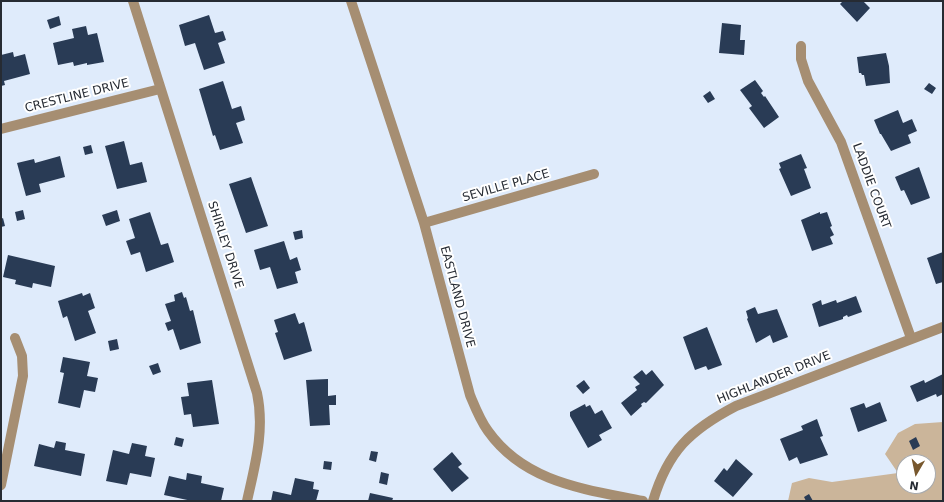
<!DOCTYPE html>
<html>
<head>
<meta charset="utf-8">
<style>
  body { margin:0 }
  #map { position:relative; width:944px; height:502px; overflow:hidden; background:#dfebfb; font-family:"DejaVu Sans",sans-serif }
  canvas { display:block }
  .frame { position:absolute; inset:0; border:2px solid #262b33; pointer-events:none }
  .north { position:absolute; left:896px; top:454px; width:40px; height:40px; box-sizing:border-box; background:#fff; border:1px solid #a8aaad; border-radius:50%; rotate:189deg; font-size:11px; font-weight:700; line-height:16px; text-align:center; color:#262b33 }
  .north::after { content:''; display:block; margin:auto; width:14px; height:18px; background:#78582e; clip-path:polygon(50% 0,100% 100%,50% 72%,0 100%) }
</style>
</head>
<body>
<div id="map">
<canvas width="944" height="502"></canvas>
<div class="frame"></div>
<div class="north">N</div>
</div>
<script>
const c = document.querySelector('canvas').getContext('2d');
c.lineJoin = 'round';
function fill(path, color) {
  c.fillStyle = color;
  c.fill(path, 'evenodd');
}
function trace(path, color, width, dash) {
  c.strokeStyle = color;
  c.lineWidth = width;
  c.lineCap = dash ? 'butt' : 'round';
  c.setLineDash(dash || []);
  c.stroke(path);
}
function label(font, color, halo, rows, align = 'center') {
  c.font = font + ' "DejaVu Sans",sans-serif';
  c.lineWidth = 4;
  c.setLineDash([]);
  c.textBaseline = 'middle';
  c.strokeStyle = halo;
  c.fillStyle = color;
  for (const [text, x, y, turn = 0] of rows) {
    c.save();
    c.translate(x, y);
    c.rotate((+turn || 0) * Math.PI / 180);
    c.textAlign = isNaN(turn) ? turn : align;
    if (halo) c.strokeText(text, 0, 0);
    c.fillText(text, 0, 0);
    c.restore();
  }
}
const green = new Path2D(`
  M943,422V501H788L792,483L809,478L832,482L898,473L885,454L898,433L915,424ZM904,462H928V486H904Z`);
const building = new Path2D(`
  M840,1H863L870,8L857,22L840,4L842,2Z
  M209,15L215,33L223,31L226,40L218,43L225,63L204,70L195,43L185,46L179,25Z
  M59,16L61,25L50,29L47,20Z
  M722,23L741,25L740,40H745L744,55L719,53Z
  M86,26L88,35L97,33L104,62L87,65V63L74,66L73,62L58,65L53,43L74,38L72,29Z
  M13,52L14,57L25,54L30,74L4,81L5,85L1,86V55Z
  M886,53L889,66L890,83L866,86L864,75H862L861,73H859L857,57Z
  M755,80L763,91L761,93L764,97L765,96L779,117L764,128L749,108L752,106L740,90Z
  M223,81L232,109L241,106L245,120L236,123L243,143L220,150L215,135L213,136L199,89Z
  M929,83L936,88L932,94L924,89Z
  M710,91L715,99L708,103L703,96Z
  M898,110L903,123L912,119L917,131L908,135L911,143L891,151L881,134H880L874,120Z
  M124,141L130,165L142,162L147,182L117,189L105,146Z
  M91,145L93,153L85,155L83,147Z
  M801,154L807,168L804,169L811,188L791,196L779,169L781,168L779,163Z
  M60,156L65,177L39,184L41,192L26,196L17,163L34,159L35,163Z
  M919,167L930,198L911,205L904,190L901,191L895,177Z
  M251,177L268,226L246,233L229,184Z
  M23,210L25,219L17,221L15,212Z
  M117,210L120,221L106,226L102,215Z
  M150,212L161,245L168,243L174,262L146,272L140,252L131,255L126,241L135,238L129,219Z
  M820,212V214L827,212L832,226L830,227L834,235L830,237L833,244L812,251L801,220Z
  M3,218L5,226L1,227V219Z
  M302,230L303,238L295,240L293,232Z
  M284,241L290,260L297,257L301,270L295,272L298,283L277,289L270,267L260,270L254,250Z
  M943,252V282L936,284L927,258Z
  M8,255L55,266L51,287L33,283L32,288L15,284L16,280L3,277Z
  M182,292L184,298L186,297L190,311L193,310L201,343L180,350L173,329L168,331L165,323L171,321L165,304L175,301L174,295Z
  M82,293L83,296L90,293L95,308L88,311L96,333L75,341L67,316L63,318L58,301Z
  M856,296L862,312L848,317L847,315L843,317V319L819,327L812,304L821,300L822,305L836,300L837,303Z
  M755,307L758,314L777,309L788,337L773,343L770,335L756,343L747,319L748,318L746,311Z
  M295,313L299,324L304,322L312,351L284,360L275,333L278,332L274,320Z
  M707,327L722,365L708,370L706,366L695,370L683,337Z
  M117,339L119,349L110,351L108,341Z
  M63,357L90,362L87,376L98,378L95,392L84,390L80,408L58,403L64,373L60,372Z
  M158,363L161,372L153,375L149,366Z
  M642,370L646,375L652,370L664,385L646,403L644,402L641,404L642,406L631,416L621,403L637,390L635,387L640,384L633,377Z
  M943,374V394L937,397L936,394L917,402L910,386L924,380L925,383Z
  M328,379V396L336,395V405H329L330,425L310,426L306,380Z
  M212,380L219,424L193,427L191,414L184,415L181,397L189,396L187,383Z
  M584,380L590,388L583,394L576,386Z
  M880,402L887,421L858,432L850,408L864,403L866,408Z
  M585,404L586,407L590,405L595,414L602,410L612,428L599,435L602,440L588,448L570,416V412Z
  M817,419L823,436L820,437L828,455L800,464L797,457L789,461L780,439L803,430L801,426Z
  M176,437L184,439L182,447L174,445Z
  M916,437L920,446L913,450L909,441Z
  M56,441L66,443L65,450L85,454L81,476L34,466L39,444L54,448Z
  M132,443L147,446L145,456L155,458L151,477L130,473L127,485L106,481L113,450L129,454Z
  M371,451L378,452L376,462L369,460Z
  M452,452L462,464L458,467L469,478L452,492L433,469Z
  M736,459L753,474L733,497L714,481L724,468L727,471Z
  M324,461L332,462L331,470L323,469Z
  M381,472L389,474L387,485L379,483Z
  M187,473L202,476L201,483L224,488L221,501H192L164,495L169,476L186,480Z
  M295,478L314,482L313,489L319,490L316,501H271L273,491L291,495Z
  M370,493L393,498L392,501H368Z
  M809,494L813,501H806L804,497Z`);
const minor = new Path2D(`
  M133,1L257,393C265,430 255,465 247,501
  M351,1L424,223L470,395C475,407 480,420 488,431C525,483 585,489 643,501
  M801,46V59L808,81L841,142L911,338
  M1,129L160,89
  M424,223L594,174
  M1,485L23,376L22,356L15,338
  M653,501C668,451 690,430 736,406L943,327`);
const streetNames = [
  ["CRESTLINE DRIVE",77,96,-14],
  ["SEVILLE PLACE",506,186,-16],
  ["LADDIE COURT",871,186,70],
  ["SHIRLEY DRIVE",225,245,72],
  ["EASTLAND DRIVE",457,297,75],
  ["HIGHLANDER DRIVE",774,378,-22]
];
fill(green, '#cbb59a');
fill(building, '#293b55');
trace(minor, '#a68e72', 10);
label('12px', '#262b33', '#fff', streetNames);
</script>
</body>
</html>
